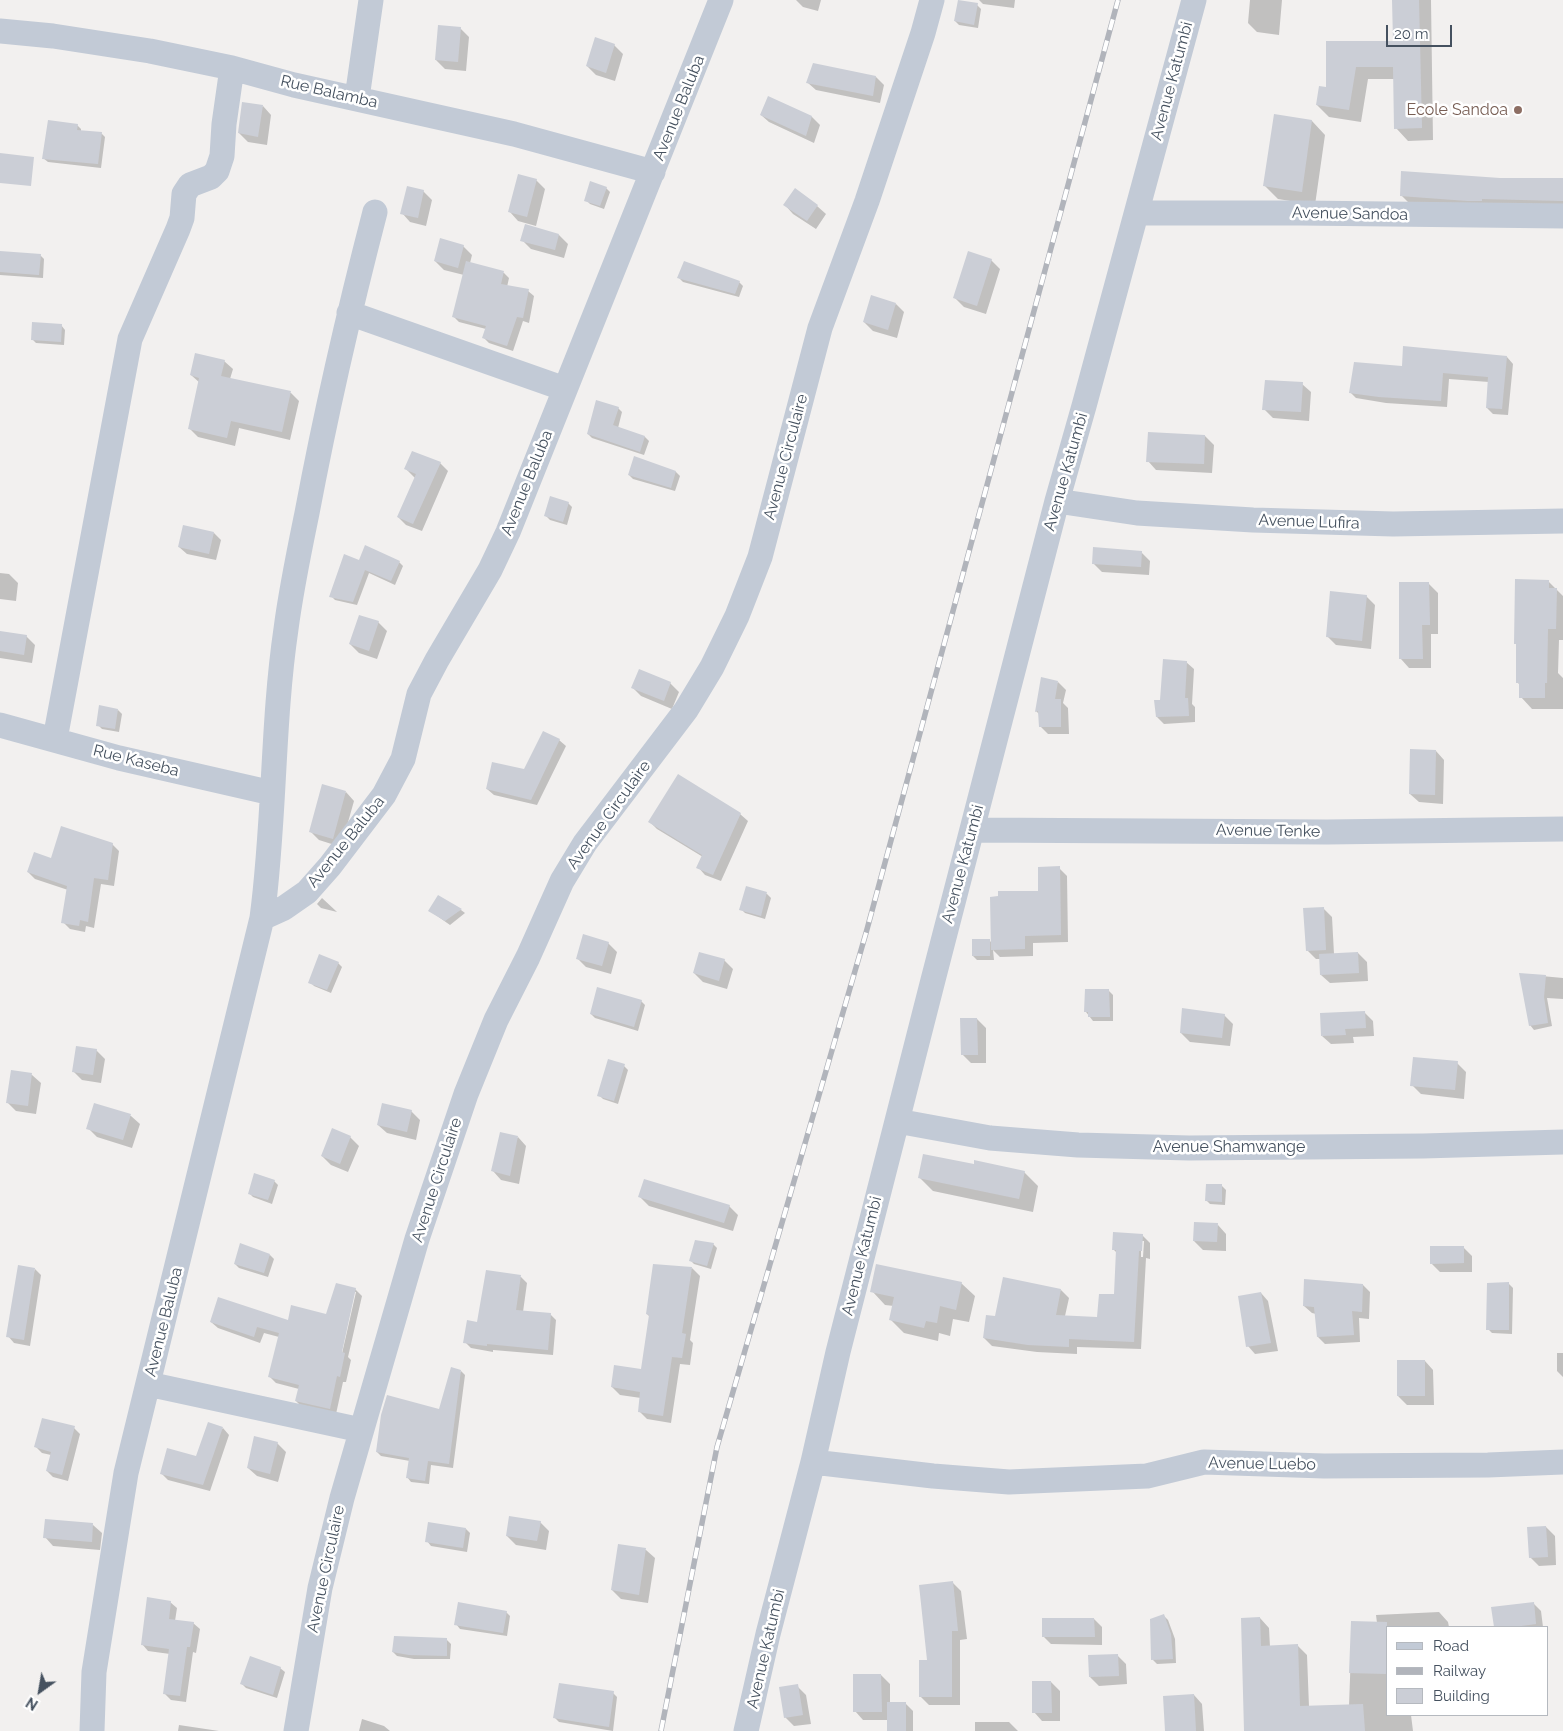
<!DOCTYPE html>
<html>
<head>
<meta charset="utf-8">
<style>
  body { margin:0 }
  #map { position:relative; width:1563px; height:1731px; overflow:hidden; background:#f2f0ef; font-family:Raleway,sans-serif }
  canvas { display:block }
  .legend { position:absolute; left:1386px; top:1626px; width:162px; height:90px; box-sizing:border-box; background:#fff; border:1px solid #b5b9bf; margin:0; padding:6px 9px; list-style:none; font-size:15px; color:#45515f }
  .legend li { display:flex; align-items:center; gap:10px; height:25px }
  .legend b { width:25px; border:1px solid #b5b9bf }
  .north { position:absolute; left:15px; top:1666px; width:50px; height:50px; -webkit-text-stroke:4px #fff; paint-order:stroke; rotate:212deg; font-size:14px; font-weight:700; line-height:20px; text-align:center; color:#45515f }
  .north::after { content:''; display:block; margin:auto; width:18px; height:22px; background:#45515f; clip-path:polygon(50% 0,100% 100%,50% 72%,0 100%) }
  .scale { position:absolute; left:1386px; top:25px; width:66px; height:22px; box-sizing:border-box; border:2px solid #45515f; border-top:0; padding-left:6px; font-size:15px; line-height:18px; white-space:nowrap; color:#45515f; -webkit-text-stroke:4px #fff; paint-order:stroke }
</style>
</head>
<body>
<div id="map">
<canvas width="1563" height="1731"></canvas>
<ul class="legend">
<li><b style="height:6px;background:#c2cad6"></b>Road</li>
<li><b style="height:6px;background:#b1b4bb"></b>Railway</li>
<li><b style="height:14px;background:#cbced6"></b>Building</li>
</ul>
<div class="north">N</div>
<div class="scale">20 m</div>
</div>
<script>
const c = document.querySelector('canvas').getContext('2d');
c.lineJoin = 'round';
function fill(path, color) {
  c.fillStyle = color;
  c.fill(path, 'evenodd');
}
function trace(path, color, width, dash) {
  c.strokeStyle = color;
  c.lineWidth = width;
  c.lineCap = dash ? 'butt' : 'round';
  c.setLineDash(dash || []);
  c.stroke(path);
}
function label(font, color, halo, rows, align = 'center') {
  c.font = font + ' Raleway,sans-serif';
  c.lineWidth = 5;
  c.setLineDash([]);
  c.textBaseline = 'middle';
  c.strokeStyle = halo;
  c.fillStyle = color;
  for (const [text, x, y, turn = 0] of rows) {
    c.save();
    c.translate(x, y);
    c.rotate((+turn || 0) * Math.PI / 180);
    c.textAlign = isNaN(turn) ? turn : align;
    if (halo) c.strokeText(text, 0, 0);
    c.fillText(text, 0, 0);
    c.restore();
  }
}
const shadow = new Path2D(`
  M796,0H821L818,11L803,7Z
  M979,0H1015L1014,8L983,4Z
  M1250,0H1282L1279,35L1257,32L1248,23Z
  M1393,0H1431L1433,140L1408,141L1396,128L1395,79H1368L1361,122L1329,117L1317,105L1328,88L1327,42H1394Z
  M977,5L981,9L978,28L959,25L955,21Z
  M460,28L469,37L466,71L445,69L436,60Z
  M614,45L623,54L615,81L596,75L587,66Z
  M876,77L884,85L880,103L816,90L808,83Z
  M263,106L271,115L267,145L248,142L239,133Z
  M761,115L812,117L820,125L814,143L769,122Z
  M1275,115L1312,121L1325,135L1315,205L1278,199L1264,185Z
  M77,125L81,129V132L101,133L105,137L101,168L48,162L43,158Z
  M1500,179L1563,180V211L1412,206L1401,195Z
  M536,180L545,189L536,226L518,221L510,212Z
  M606,188L610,192L604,209L590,204L586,200Z
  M423,191L432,200L426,226L410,222L402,213Z
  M785,205L817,206L826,214L816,229L793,214Z
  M559,235L568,244L564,258L531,249L522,240Z
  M463,246L472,255L470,263L504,273L509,278L507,287L528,291L534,296L529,323L523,321L513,351L489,343L483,337L486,329L459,322L454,317L464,275L444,270L435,261Z
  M0,252L40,255L44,259L43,278L0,275Z
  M991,260L1000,269L986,314L964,307L955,298Z
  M679,278L739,282L743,286L739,297L683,282Z
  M896,304L904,312L897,338L873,331L864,322Z
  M61,325L65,330L64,345L36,343L32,339Z
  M1507,357L1513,364L1508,415L1493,414L1487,408L1489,382L1449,379L1447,407L1386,403L1356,398L1350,392L1403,368Z
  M224,361L233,369L230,379L291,393L299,401L290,440L239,428L235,446L198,437L190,429L200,383L191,375Z
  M1302,384L1311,392L1309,421L1273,418L1264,409Z
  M618,408L622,412L618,428L645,437L649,441L644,455L592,438L588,434Z
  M1205,436L1214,445L1212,473L1156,470L1148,461Z
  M635,458L676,472L680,476L675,491L633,479L629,475Z
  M440,463L448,471L422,531L406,525L398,517L415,478L406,469Z
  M568,503L572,507L567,525L550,520L546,516Z
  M214,533L221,540L216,560L187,554L179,547Z
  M1141,552L1150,561L1149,575L1102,572L1093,563Z
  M360,561L399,562L403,566L395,585L369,573L357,605L335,600L331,596Z
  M0,573L9,574L18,583L16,601L0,599Z
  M1548,581L1563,596V640H1559L1558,673L1563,678V709H1532L1521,697V686L1517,682Z
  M1429,584L1438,593V634H1431V668H1409L1401,659Z
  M1366,596L1375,605L1371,649L1336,645L1327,636Z
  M378,622L387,631L377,659L359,653L350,644Z
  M0,632L26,636L35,645L32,663L0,658Z
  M1186,662L1194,669L1192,704L1195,707V722L1164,724L1157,717L1161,701Z
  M1058,682L1066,690L1063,703L1068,708L1069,734H1048L1040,726V715L1036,711Z
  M670,683L679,692L672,709L641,696L633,688Z
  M118,710L122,714L119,732L102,729L98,725Z
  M559,740L566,746L537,805L494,795L487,789L525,770Z
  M1436,751L1444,760L1443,804L1419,802L1410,794Z
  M346,792L354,801L341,847L319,840L310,831Z
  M740,814L748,821L721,881L705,875L698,867L703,857L657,829L650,822Z
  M112,844L119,851L114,886L101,884L94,928L86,926L85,932L70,929L63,922L68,890L35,879L28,872L52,860Z
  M1059,868L1067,876L1068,942L1033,943V956L1000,957L993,950L994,960H977L973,956L989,940L992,943L999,898L1040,892Z
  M747,888L767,894L771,898L765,919L745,913L741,909Z
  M322,898L336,911L337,912L321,908L317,904Z
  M1323,908L1332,917L1334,954L1358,953L1367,962L1368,981L1330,983L1321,975L1320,959H1316L1307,950Z
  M461,910L465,913L450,925L430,911Z
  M608,943L617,952L611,974L586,967L577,958Z
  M724,960L733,969L727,989L703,982L694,973Z
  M338,963L342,967L331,993L314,986L310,982Z
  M1520,974L1563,978V999L1547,998L1552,1026L1534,1030L1530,1025Z
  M1109,991L1113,995V1021H1093L1086,1012Z
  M641,1001L645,1005L638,1031L595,1018L591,1014Z
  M1364,1012L1373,1021L1374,1036L1353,1037L1354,1043L1331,1044L1322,1036Z
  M1224,1015L1233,1024L1230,1046L1190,1042L1181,1033Z
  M977,1019L986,1028V1063H971L962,1054Z
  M96,1050L105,1059L101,1083L82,1080L73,1071Z
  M1457,1063L1466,1072L1464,1099L1421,1094L1412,1085Z
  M624,1066L628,1070L618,1104L603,1099L599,1095Z
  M12,1071L32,1075L41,1083L36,1114L16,1111L7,1102Z
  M95,1104L131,1116L140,1124L132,1148L97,1137L88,1128Z
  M411,1111L420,1120L416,1140L387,1133L378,1125Z
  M350,1137L359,1146L348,1172L331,1165L322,1156Z
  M518,1137L526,1146L519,1184L501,1180L493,1171Z
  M975,1166L1024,1172L1038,1186L1033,1212L933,1191L919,1177Z
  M274,1181L278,1185L272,1204L253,1197L249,1193Z
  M1222,1186L1226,1190L1225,1205L1210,1204L1206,1200Z
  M640,1197L729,1206L738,1215L733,1231L649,1206Z
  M1218,1225L1226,1234V1251L1203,1250L1194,1241Z
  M1142,1235L1150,1243V1259L1146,1258L1141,1349L1077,1347V1354L1037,1352L992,1346L984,1338L1061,1290L1069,1298L1065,1316L1099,1318L1115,1296L1117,1253L1113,1249ZM1141,1241H1144L1143,1257H1141Z
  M713,1244L717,1248L711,1269L694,1264L690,1260Z
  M1463,1247L1472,1256V1272H1440L1431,1263Z
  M270,1255L274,1259L268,1277L239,1268L235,1264Z
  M692,1268L700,1276L690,1340L693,1343L690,1365L680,1364L671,1423L647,1419L639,1411L641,1398L620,1395L612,1387L642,1370L650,1317L647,1314Z
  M35,1269L41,1275L30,1346L14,1343L8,1336Z
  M487,1271L521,1277L527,1283L523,1312L550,1314L556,1320L553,1355L493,1350V1352L471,1348L465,1342L478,1324Z
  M961,1283L975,1296L969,1322L953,1319L950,1336L939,1333L938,1341L904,1333L891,1320L894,1306L885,1305L872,1291Z
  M1509,1284L1513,1288L1512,1334L1492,1333L1488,1329Z
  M1363,1285L1370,1292L1369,1319L1359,1318L1360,1342L1325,1344L1318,1337L1316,1314L1312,1313L1304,1306Z
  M355,1289L362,1296L348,1357L351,1360L346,1382H343L336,1414L302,1407L296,1401L299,1389L276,1383L270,1377L279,1337L264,1333L260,1343L218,1328L211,1322L289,1321L327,1316ZM354,1292H356L341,1358H339Z
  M1261,1293L1268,1301L1278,1351L1255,1354L1248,1346Z
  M1557,1353H1563V1377L1557,1371Z
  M1425,1361L1433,1370L1434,1405H1407L1398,1396Z
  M461,1371L465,1375L453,1468L431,1465L429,1484L411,1482L407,1477L410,1461L381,1456L377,1452L440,1410Z
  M74,1428L80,1434L68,1481L53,1477L47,1471L51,1455L42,1453L36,1447Z
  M223,1428L229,1435L210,1491L168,1480L161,1473L197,1458Z
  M277,1443L286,1452L278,1482L257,1476L248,1468Z
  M540,1522L549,1531L546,1550L516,1545L507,1536Z
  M93,1525L102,1533L100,1550L53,1546L45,1537Z
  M1546,1527L1555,1536L1556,1565L1539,1566L1530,1557Z
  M466,1529L470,1533L467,1552L431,1546L427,1541Z
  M619,1545L646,1550L655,1558L648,1603L621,1599L612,1590Z
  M952,1582L961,1591L967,1639L960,1640V1705H929L920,1696L929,1661Z
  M170,1602L177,1608L175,1621L193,1623L200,1629L196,1653L193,1652L186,1702L171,1700L165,1694L170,1654L148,1651L142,1644Z
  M1533,1603L1541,1611L1543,1627H1495L1492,1608Z
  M506,1612L510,1616L507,1636L460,1629L456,1624Z
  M1439,1612L1448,1622L1449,1627H1387V1715H1411L1413,1731H1245L1260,1618L1269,1628L1270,1647L1298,1646L1307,1655L1309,1707L1349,1706L1352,1623H1377L1376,1615Z
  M1164,1616L1168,1620L1175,1639L1176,1663L1157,1664L1153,1660Z
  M1094,1619L1102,1627V1645L1051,1644L1044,1637Z
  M446,1639L451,1644L450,1659H414L397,1656L393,1652Z
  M1117,1655L1126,1664L1127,1684L1099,1686L1090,1677Z
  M280,1668L285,1672L277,1698L246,1688L242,1684Z
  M881,1675L890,1684V1703H905L913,1711V1731H888V1720H863L855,1711Z
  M1051,1682L1060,1691V1721H1042L1034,1712Z
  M797,1686L806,1695L811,1724L794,1726L785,1717Z
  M613,1693L617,1697L613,1731L559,1722L555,1718Z
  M1194,1695L1202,1704L1204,1731H1166Z
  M362,1719L384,1726L390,1731H359Z
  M975,1722H1009L1018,1731H975Z
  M179,1725L219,1731H178Z`);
const building = new Path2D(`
  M958,0L978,3L974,25L954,21Z
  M1392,0H1419L1422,128L1394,129L1393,67H1356L1349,110L1316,105L1319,86L1326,87V41H1393Z
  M438,25L461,27L458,62L435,60Z
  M595,37L615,44L606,73L586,66Z
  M813,63L876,76L873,96L806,83Z
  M768,96L812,116L806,136L760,115Z
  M242,102L263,105L258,137L238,133Z
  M1274,114L1312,120L1302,192L1263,186Z
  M48,120L78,124L77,130L102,132L98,164L42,159Z
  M0,153L34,157L31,186L0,183Z
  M1401,171L1500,178H1563V201L1482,199V201H1468L1400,196Z
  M518,174L537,179L527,217L508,212Z
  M590,181L607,187L600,206L584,201Z
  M407,186L424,190L418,218L400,214Z
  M795,188L818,205L807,221L783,205Z
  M525,224L559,234L555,250L520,241Z
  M440,238L464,245L458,268L434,261Z
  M0,251L41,254L39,275L0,272Z
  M968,251L992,259L977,306L953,298Z
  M466,261L504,271L501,284L529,289L523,318L517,317L507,346L482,338L486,326L452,317Z
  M684,261L740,281L735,294L677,278Z
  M871,295L896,303L888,330L863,322Z
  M32,322L62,324L61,342L31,340Z
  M1403,346L1507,356L1502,409L1486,408L1488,377L1443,373L1441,401L1379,397L1349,393L1354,362L1402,366Z
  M195,353L225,360L221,376L291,391L282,432L231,421L227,438L188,429L199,378L190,375Z
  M1265,380L1303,382L1301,412L1262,410Z
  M596,400L619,407L613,425L645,436L640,452L587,434Z
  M1148,432L1205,435L1204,464L1146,462Z
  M412,451L441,462L413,524L397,517L416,474L404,469Z
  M634,456L676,471L671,488L628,475Z
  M550,496L569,502L563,522L544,516Z
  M183,525L214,532L209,554L178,547Z
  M365,545L400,561L391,581L365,570L353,602L329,597L344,554L359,560Z
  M1093,547L1142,551L1141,567L1092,564Z
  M1515,579L1549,580V588H1557L1556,629H1548L1547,683H1545V698H1519V683H1516V644H1514Z
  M1399,582H1429L1430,625H1422L1423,659H1399Z
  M1330,591L1367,595L1362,641L1326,637Z
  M359,615L379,621L369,651L349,644Z
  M0,631L27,635L24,655L0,651Z
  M1163,659L1187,661L1185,698H1188L1189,716L1156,717L1154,700H1160Z
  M639,669L671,682L664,701L631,688Z
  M1041,677L1058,681L1055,699H1061V727H1039L1038,711L1035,712Z
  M99,705L118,709L115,729L96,726Z
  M543,731L560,739L531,800L486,789L492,762L524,769Z
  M1410,749L1436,750L1435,795L1409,794Z
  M678,774L741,813L713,875L696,868L702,855L648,822Z
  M322,784L346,791L333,839L309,832Z
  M61,826L113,843L108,880L94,878L88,922L80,920L79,926L61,923L67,886L27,872L34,852L51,858Z
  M1060,866L1061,935L1025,936V949L991,950L990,897L998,896V891H1038V867Z
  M746,886L767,892L761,916L739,910Z
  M438,895L462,909L445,921L428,911Z
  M1324,907L1326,950L1306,951L1303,908Z
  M583,934L609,942L602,966L576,959Z
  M972,939H990V956H972Z
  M699,952L725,959L719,981L693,973Z
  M1358,952L1359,973L1320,975L1319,954Z
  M319,954L339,962L327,990L308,983Z
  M1519,973L1546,975L1544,997L1548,1023L1529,1026Z
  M597,987L642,1000L634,1027L590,1014Z
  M1085,989H1109L1110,1017H1088V1012H1084Z
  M1182,1008L1225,1014L1222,1038L1180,1033Z
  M1365,1011L1366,1028L1345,1029L1346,1035L1321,1036L1320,1013Z
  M960,1018H977L978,1055H961Z
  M76,1046L97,1049L93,1075L72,1072Z
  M1413,1057L1458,1061L1455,1090L1410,1086Z
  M608,1059L625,1064L614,1101L597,1096Z
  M11,1070L32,1073L28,1106L6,1103Z
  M94,1103L131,1114L123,1140L86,1129Z
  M382,1103L412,1110L407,1132L377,1125Z
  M332,1128L351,1136L340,1164L321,1156Z
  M500,1132L518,1136L510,1176L491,1171Z
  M923,1154L974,1164V1160L1025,1171L1019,1199L918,1178Z
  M254,1173L275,1180L268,1200L248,1194Z
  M644,1179L730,1205L724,1223L638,1197Z
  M1206,1184H1222V1202L1205,1201Z
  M1194,1222L1218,1223L1217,1242L1193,1241Z
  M1113,1232L1143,1234L1142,1251H1139L1134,1342L1069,1339V1347L1028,1345L983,1338L986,1315L995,1316L1003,1277L1061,1289L1056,1315L1097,1317L1099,1294H1114L1116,1250H1112Z
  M695,1240L714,1243L707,1266L689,1261Z
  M240,1243L270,1254L264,1273L234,1264Z
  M1430,1246H1464V1263L1430,1264Z
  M653,1264L692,1267L682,1333L686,1334L682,1358L672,1357L663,1416L638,1412L640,1392L611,1387L614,1365L641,1369L649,1315L646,1314Z
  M876,1264L962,1282L956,1310L940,1306L937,1323L926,1321L924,1328L889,1320L894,1297L870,1292Z
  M18,1265L35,1268L24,1340L6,1337Z
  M486,1270L521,1275L516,1310L551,1313L548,1350L487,1344V1346L463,1343L467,1320L477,1322Z
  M1304,1279L1363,1284L1362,1312L1352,1311L1354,1335L1317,1337L1314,1307L1303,1306Z
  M1509,1282V1330H1486L1487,1283Z
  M336,1283L356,1288L342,1352L345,1353L340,1377L337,1376L330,1409L295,1401L299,1385L268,1377L279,1333L257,1327L254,1337L210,1322L218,1297L288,1320L291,1305L326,1314Z
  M1261,1292L1271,1343L1246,1347L1238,1296Z
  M1397,1360H1425V1396H1397Z
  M451,1367L461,1370L449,1464L428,1461L425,1481L406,1478L409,1458L376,1452L381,1415L387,1395L439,1409Z
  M42,1418L75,1426L62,1475L46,1471L51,1452L34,1447Z
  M208,1422L223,1427L203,1485L160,1474L167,1448L196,1456Z
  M254,1436L278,1442L270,1474L247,1468Z
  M509,1516L541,1521L537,1541L506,1536Z
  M45,1519L93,1523L92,1542L43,1538Z
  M428,1522L466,1528L463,1548L425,1542Z
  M1546,1526L1548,1557L1529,1558L1527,1527Z
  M618,1544L646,1548L639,1595L611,1590Z
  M953,1581L958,1631H952V1697H919V1660H927L919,1585Z
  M147,1597L171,1601L169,1619L194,1622L190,1647H187L180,1696L163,1694L169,1649L141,1645Z
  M458,1602L507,1611L503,1633L454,1625Z
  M1534,1602L1536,1624L1514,1627H1494L1491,1607Z
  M1164,1614L1171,1634L1173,1659L1151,1660L1150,1619Z
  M1260,1617L1261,1646L1298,1644L1300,1706L1363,1704L1365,1731H1244L1241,1618Z
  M1042,1618H1094L1095,1637H1042Z
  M1351,1621L1387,1622V1674L1349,1673Z
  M394,1636L447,1638V1656L409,1655L392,1652Z
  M1118,1654L1119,1676L1089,1677L1088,1655Z
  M250,1656L281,1667L273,1695L240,1684Z
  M853,1674H881L882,1712H853Z
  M1032,1681H1051L1052,1713H1032Z
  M559,1683L614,1691L609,1727L553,1718Z
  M798,1684L803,1715L784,1718L779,1687Z
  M1194,1694L1196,1731H1165L1163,1696Z
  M887,1702H906V1731H887Z`);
const minor = new Path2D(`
  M0,31L53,36L150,51L232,68L294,85L514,134L653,172
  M357,98L371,0
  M1137,213H1300L1563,216
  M349,313L565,389
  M1057,501L1137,513L1253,520L1393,524L1563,521
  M0,725L119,758L272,793
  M55,739L130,339L178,229L182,218L184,194L190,185L211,177L217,171L222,156L224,124L232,68
  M973,830L1327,832L1563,829
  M262,918L284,908L307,892L330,866L384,795L403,759L419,694L437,660L490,570L508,532L721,0
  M897,1121L990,1138L1078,1145L1189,1148L1423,1146L1563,1142
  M148,1384L361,1430
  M813,1462L933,1476L1009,1482L1147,1476L1204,1462L1324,1466L1488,1465L1563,1462
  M92,1731L94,1672L126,1473L262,918C275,822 272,724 286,629C291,590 299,552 307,513C326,412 349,312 375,212
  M296,1731L320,1588L342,1498L417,1239L466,1094L496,1020L528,957L562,881L585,843L686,710L712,667L737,616L760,557L820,328L867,201L923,33L932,0
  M746,1731L768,1634L813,1462L838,1352L933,980L1057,501L1084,406L1194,0`);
const rail = new Path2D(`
  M661,1731L717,1447L866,933L1118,0`);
const markers = [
  [1518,110,5,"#8d6e63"]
];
const streetNames = [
  ["Avenue Katumbi",1172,81,-75],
  ["Rue Balamba",329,92,13],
  ["Avenue Baluba",679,108,-68],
  ["Avenue Sandoa",1350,214,1],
  ["Avenue Circulaire",786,457,-75],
  ["Avenue Katumbi",1066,472,-74],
  ["Avenue Baluba",527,483,-68],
  ["Avenue Lufira",1309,522,2],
  ["Rue Kaseba",136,761,14],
  ["Avenue Circulaire",609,815,-54],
  ["Avenue Tenke",1268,831,1],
  ["Avenue Baluba",346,842,-51],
  ["Avenue Katumbi",963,864,-75],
  ["Avenue Shamwange",1229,1147],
  ["Avenue Circulaire",437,1180,-72],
  ["Avenue Katumbi",862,1256,-76],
  ["Avenue Baluba",164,1322,-76],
  ["Avenue Luebo",1262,1464,1],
  ["Avenue Circulaire",326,1569,-78],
  ["Avenue Katumbi",766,1649,-77]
];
const educationNames = [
  ["Ecole Sandoa",1508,110]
];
fill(shadow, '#0003');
fill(building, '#cbced6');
trace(minor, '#c2cad6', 25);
trace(rail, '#b1b4bb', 5.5);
trace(rail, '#fff', 4, [11]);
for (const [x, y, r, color] of markers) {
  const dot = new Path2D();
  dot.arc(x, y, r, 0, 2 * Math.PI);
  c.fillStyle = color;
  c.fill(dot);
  trace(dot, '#fff', 2);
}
label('16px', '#45515f', '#fff', streetNames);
label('16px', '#785e54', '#fff', educationNames, 'right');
</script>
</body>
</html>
